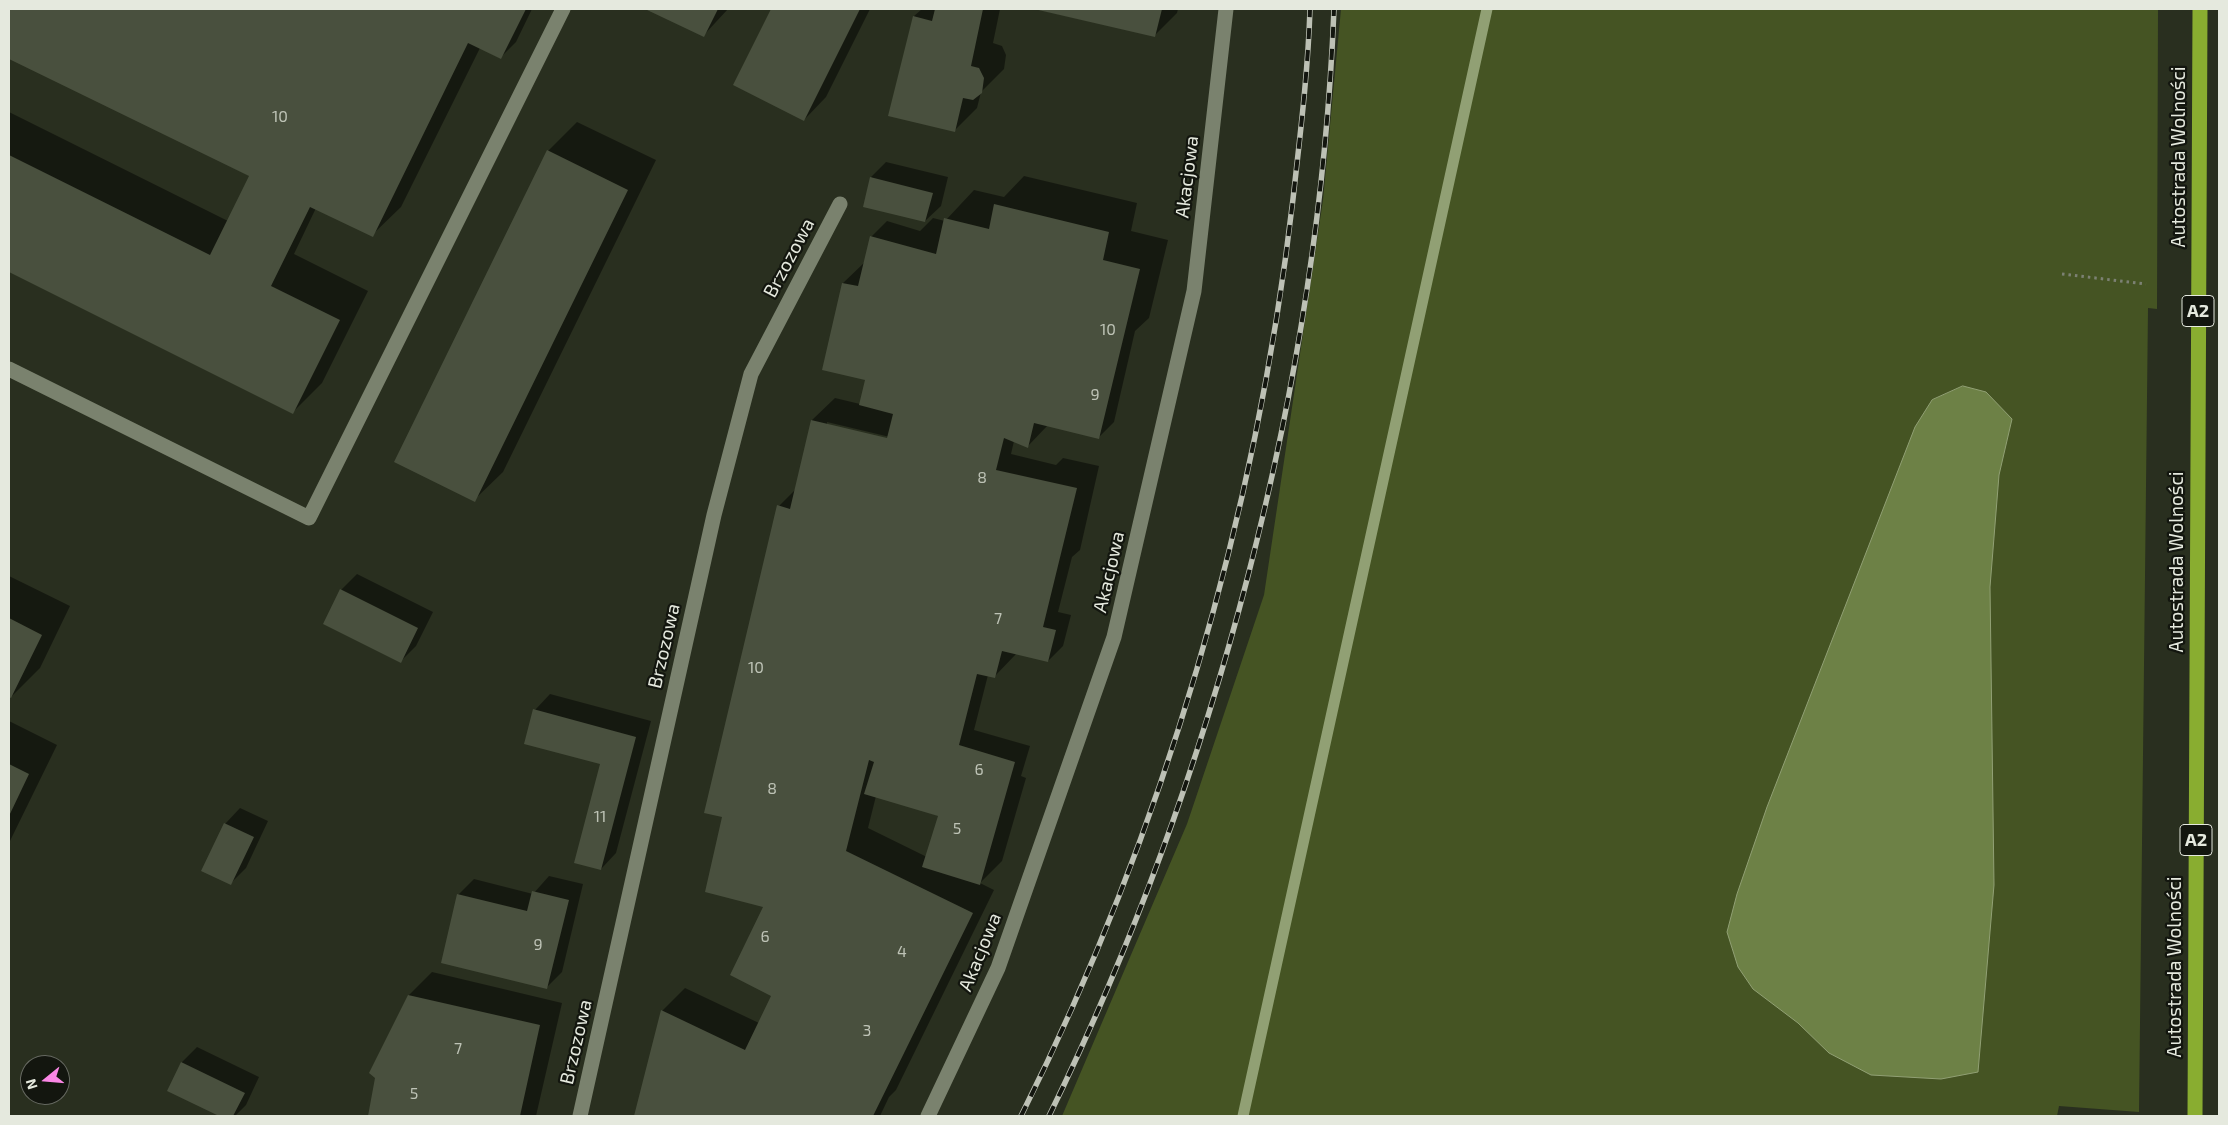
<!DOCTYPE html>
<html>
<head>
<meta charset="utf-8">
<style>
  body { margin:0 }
  #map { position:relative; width:2228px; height:1125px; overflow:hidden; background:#292f1f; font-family:"Exo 2",sans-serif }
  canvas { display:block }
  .frame { position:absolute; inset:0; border:10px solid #e5e9de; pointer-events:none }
  .north { position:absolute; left:20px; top:1055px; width:50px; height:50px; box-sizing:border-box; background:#13160f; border:1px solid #676a62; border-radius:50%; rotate:253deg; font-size:14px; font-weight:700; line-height:20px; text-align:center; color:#e5e9de }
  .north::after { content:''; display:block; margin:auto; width:18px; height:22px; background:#fb87e6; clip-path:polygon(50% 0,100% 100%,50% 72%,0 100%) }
</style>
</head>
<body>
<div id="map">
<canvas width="2228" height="1125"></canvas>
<div class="frame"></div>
<div class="north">N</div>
</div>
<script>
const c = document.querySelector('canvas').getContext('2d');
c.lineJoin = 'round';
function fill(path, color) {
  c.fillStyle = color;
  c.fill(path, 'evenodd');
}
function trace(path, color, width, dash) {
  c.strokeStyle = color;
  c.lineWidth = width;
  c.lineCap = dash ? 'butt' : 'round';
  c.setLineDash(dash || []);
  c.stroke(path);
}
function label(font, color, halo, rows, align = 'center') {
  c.font = font + ' "Exo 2",sans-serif';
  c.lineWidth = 4.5;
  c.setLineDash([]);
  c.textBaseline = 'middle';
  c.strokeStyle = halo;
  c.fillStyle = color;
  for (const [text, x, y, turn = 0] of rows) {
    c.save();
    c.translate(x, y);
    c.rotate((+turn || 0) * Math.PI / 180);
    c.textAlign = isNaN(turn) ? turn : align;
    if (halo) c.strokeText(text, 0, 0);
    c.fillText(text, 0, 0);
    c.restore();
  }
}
const green = new Path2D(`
  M1341,9H2158L2157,309L2148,308L2139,1112L2059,1106L2057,1116H1062L1187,824L1264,595L1323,200Z`);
const water = new Path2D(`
  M1963,386L1986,392L2012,419L1999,475L1990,587L1994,885L1978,1072L1941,1079L1871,1075L1829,1053L1798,1023L1753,989L1738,967L1727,932L1737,894L1767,807L1915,427L1932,400Z`);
const shadow = new Path2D(`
  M9,9H532L516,42L500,58L480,48L401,207L372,235L316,208L294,254L368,291L322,383L293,412L9,271V112L228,221L250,176L9,57Z
  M648,9H728L703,36Z
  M773,9H870L826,97L804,120L735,85Z
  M922,9H1000L993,43L1002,46L1006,55L1004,69L981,92L977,108L954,131L914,16Z
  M1036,9H1178L1177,13L1154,36Z
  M577,122L656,160L503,472L474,500L548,151Z
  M886,162L948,177L941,206L925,221L871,177Z
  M1024,176L1137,203L1131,231L1168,240L1149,318L1135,331L1114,422L1099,437L1048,425L1028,446L1014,441L1011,454L1056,465L1063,458L1099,466L1080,550L1072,557L1058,612L1071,615L1063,646L1048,661L1017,653L994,677L988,675L974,730L1030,746L1021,776L1026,778L1002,861L980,883L994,890L896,1090L889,1097L880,1116H636L662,1011L685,988L759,1023L773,995L765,907L724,816L779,506L797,488L812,420L835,398L860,404L867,375L843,283L866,261L871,237L887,221L920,231L933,218L945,221L974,190L1004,197ZM827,422L894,438L893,440L827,425ZM876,796L939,816L927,857L868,828Z
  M357,574L433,612L416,646L400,662L341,590Z
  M9,576L70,606L40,668L11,697L9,696Z
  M550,694L651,721L616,853L601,869V763L535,710Z
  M9,721L57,745L9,843Z
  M240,808L268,821L246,868L230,884L225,824Z
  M549,876L583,884L562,972L547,987L458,895L474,879L533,894Z
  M432,972L562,1003L536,1116H370L376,1077L409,995Z
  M197,1047L259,1077L246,1105L235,1116H221L169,1091L182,1062Z`);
const stream = new Path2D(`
  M1243,1116L1487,9`);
const building = new Path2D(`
  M9,9H526L501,59L468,43L373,237L310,207L271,286L340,320L293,414L9,272V155L210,255L249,176L9,59Z
  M645,9H718L704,37Z
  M771,9H860L804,121L733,85Z
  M935,9H983L971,66L979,68L984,78L982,93L973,100L963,98L955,132L888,116L913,16L932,21Z
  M1034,9H1162L1155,37Z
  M547,150L628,190L475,502L394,462Z
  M870,177L933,193L925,222L863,207Z
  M994,204L1109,232L1103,260L1140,269L1099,439L1034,423L1028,448L1004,438L996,470L1077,488L1043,627L1056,630L1048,662L1002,651L995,678L977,674L959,745L1015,762L980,885L922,867L938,816L864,794L874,762L869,760L846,851L973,913L873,1116H634L661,1010L745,1050L771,996L730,975L763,907L705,892L722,817L704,813L777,505L790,509L811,420L887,438L893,414L859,405L865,380L822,370L842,283L858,286L870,236L936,254L944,218L989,229Z
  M340,589L418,628L401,663L323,624Z
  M9,618L42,635L11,698L9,697Z
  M533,709L636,737L601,870L574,863L600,764L524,744Z
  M9,764L29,774L9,816Z
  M224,823L254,837L231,885L201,871Z
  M532,891L569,900L547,989L441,963L457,894L527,911Z
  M408,995L540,1025L520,1116H368L375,1078L369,1073Z
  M181,1062L245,1093L233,1116H219L167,1091Z`);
const path = new Path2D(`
  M2062,274L2146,284`);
const minor = new Path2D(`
  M9,369L309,518L563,9
  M580,1116L714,515L751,374L840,204
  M928,1116L998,968L1114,637L1194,291L1226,9`);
const highway = new Path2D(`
  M2195,1116L2200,9`);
const rail = new Path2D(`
  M1021,1116C1164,830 1256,517 1293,199C1300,136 1308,72 1310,9
  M1049,1116C1214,779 1319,384 1334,9`);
const numberNames = [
  ["10",280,117],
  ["10",1108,330],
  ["9",1095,395],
  ["8",982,478],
  ["7",998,619],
  ["10",756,668],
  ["6",979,770],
  ["8",772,789],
  ["11",600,817],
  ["5",957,829],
  ["6",765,937],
  ["9",538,945],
  ["4",902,952],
  ["3",867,1031],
  ["7",458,1049],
  ["5",414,1094]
];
const shields = [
  [2198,311,32],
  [2196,840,32]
];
const shieldNames = [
  ["A2",2198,311],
  ["A2",2196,840]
];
const streetNames = [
  ["Autostrada Wolności",2179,157,-90],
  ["Akacjowa",1187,177,-83],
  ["Brzozowa",789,258,-62],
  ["Autostrada Wolności",2177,562,-90],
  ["Akacjowa",1109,572,-77],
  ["Brzozowa",664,646,-77],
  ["Akacjowa",980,952,-68],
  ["Autostrada Wolności",2175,967,-90],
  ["Brzozowa",576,1042,-77]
];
fill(green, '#455423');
fill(water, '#6d8146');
trace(water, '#91a074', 1);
fill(shadow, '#0007');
trace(stream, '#91a074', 11);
fill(building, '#49503e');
trace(path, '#7c8173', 3, [2.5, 4]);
trace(minor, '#7a826e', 15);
trace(highway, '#89ad30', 15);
trace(rail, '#bdc1b5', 5.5);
trace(rail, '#13160f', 4, [11]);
label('16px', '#bec3b6', null, numberNames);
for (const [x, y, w] of shields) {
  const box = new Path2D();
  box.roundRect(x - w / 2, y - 15.5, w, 31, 4);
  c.fillStyle = '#13160f';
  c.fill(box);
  trace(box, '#e5e9de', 1);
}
label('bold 18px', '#e5e9de', null, shieldNames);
label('19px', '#e5e9de', '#13160f', streetNames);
</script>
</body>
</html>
